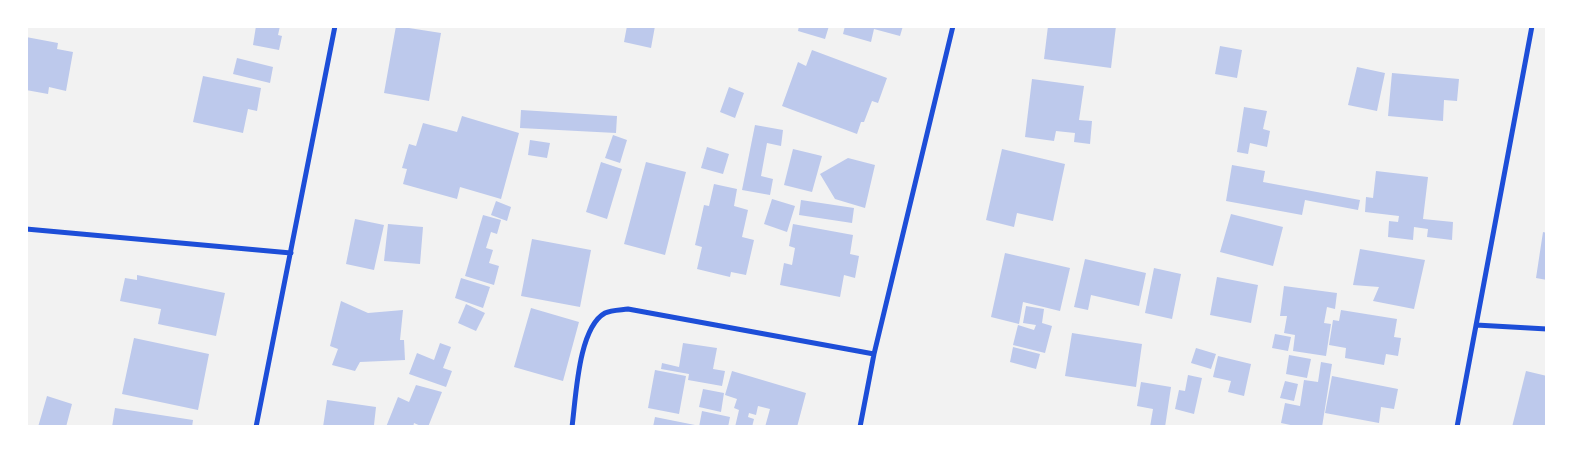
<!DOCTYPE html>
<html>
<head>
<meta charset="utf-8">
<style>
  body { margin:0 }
  #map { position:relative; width:1573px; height:453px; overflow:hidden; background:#f2f2f2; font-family:Merriweather,serif }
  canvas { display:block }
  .frame { position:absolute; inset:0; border:28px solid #fff; pointer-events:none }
</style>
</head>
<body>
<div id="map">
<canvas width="1573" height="453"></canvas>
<div class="frame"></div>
</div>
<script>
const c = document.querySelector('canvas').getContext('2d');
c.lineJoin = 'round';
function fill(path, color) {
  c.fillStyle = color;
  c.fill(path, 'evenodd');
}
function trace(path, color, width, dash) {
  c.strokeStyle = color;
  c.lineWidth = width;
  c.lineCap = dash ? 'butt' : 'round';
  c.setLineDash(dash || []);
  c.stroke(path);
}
const building = new Path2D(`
  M256,26H280L278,35L282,36L279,50L253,45Z
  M396,26L441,33L429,101L384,93Z
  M627,26H655L651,48L624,42Z
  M799,26H829L825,39L798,31Z
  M845,26H903L900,36L874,29L871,42L843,34Z
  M1048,26H1116L1111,68L1044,59Z
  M26,37L58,43L57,49L73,52L66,91L49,87L48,94L26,90Z
  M1220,46L1242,50L1237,78L1215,74Z
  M812,50L887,78L878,103L872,101L864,122H861L857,134L782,106L798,62L806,66Z
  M237,58L273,67L270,83L233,74Z
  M1357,67L1385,73L1377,111L1348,105Z
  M1392,73L1459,79L1457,101L1444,100L1443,121L1388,116Z
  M203,76L261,88L257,111L248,109L243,133L193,122Z
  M1032,79L1084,86L1079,120L1092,121L1090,144L1074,142L1075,133L1056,131L1054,141L1025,137Z
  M729,87L744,93L735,118L720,112Z
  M1244,107L1267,111L1263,129L1270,131L1267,147L1250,143L1248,154L1237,152Z
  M521,110L617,116L616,133L520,128Z
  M462,116L519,133L501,199L460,187L457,199L403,184L407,169L402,168L409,144L416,146L423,123L457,132Z
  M755,125L783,130L781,146L767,143L761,176L773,179L770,195L742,190Z
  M613,135L627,140L620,163L605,158Z
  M530,140L550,143L547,158L528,155Z
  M707,147L729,154L723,174L701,168Z
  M793,149L822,156L812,192L784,185Z
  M1002,149L1065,164L1053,221L1017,213L1014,227L986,220Z
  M848,158L875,165L865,208L835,199L820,174Z
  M601,162L622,169L607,219L586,212Z
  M646,162L686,172L665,255L624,244Z
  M1232,165L1265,171L1263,182L1360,200L1358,210L1305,200L1302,215L1226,201Z
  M1376,171L1428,177L1423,219L1453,222L1452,240L1427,237L1428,229L1414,227L1413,240L1388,237L1389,221L1398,222L1399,216L1365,212L1366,197L1373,198Z
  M714,184L737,189L734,206L748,210L742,237L754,240L746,275L731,272L730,277L697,269L702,247L695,245L704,205L709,206Z
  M772,199L795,206L787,232L764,224Z
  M801,200L854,208L852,223L799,215Z
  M496,201L511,207L507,221L491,215Z
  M1231,214L1283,227L1273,266L1220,252Z
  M483,215L501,220L497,234L491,232L486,248L493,250L489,263L499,266L494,285L465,276Z
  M355,219L384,225L374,270L346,264Z
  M388,224L423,227L420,264L384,261Z
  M793,224L853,235L850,254L859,256L855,278L844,275L840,297L780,285L784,263L792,265L795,248L789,246Z
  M1543,232L1547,233V280L1536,278Z
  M532,239L591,250L580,307L521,296Z
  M1360,249L1425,260L1414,309L1373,301L1379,287L1353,285Z
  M1005,253L1070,268L1060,311L1023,302L1019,324L991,317Z
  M1085,259L1146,273L1139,306L1091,295L1088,310L1074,307Z
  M1154,268L1181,274L1172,319L1145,313Z
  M137,275L225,293L216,336L158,324L161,309L120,301L125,278L137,280Z
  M1217,277L1258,285L1251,323L1210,315Z
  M461,278L490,287L483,308L455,298Z
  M1284,286L1337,293L1335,309L1327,307L1324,323L1331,324L1326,356L1293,351L1295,335L1284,333L1287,316H1280Z
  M341,301L368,313L403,310L400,340H404L405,360L360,362L355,371L332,365L338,349L330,346Z
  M466,304L485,313L476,331L458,323Z
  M1026,306L1044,309L1042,323L1052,326L1045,353L1013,345L1018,325L1034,330L1036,325L1023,323Z
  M531,308L579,322L563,381L514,367Z
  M1341,310L1397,319L1394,337L1401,338L1398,356L1386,354L1384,365L1345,358L1346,348L1329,345L1333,320L1339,321Z
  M1072,333L1142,344L1136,387L1065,376Z
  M1275,334L1291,337L1288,351L1272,348Z
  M134,338L209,354L198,410L122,394Z
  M440,343L451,347L443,368L452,371L446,387L409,374L417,353L434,360Z
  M683,343L717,348L713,369L725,371L722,386L688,380L689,374L661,369L662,363L679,367Z
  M1013,347L1040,354L1036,369L1010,362Z
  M1196,348L1216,354L1211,369L1191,363Z
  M1289,355L1311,359L1307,378L1286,374Z
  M1218,356L1251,364L1244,396L1228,392L1231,381L1213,377Z
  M1321,362L1332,364L1322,427H1300L1281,423L1285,403L1300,406L1304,380L1318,382Z
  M655,370L686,376L679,414L648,408Z
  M732,371L806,393L797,427H765L770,409L758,406L756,415L749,413L748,417L754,419L752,427H735L739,410L734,408L737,399L725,395Z
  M1526,371L1547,376V427H1512Z
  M1188,375L1202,378L1194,414L1175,409L1179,390L1185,391Z
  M1332,376L1398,389L1394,409L1381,407L1379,423L1325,413Z
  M1285,381L1298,384L1294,401L1280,398Z
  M1141,382L1171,387L1165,427H1150L1153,409L1137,406Z
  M416,385L442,392L428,427H423L414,423L413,427H386L398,397L409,402Z
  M703,389L724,393L721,412L699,407Z
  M47,396L72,404L66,427H38Z
  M327,400L376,407L374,425L377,427H323Z
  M115,408L193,420L192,427H112Z
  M702,411L730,417L728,427H699Z
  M655,417L695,425L694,427H653Z`);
const minor = new Path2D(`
  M26,229L291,253
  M1476,325L1547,329
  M256,427L335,26
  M572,427C576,398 578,328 605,313C611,310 621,310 628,309L874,354
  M860,427L874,354L953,26
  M1457,427L1532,26`);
fill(building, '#bdc9ec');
trace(minor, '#1d4ed8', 5);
</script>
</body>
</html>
